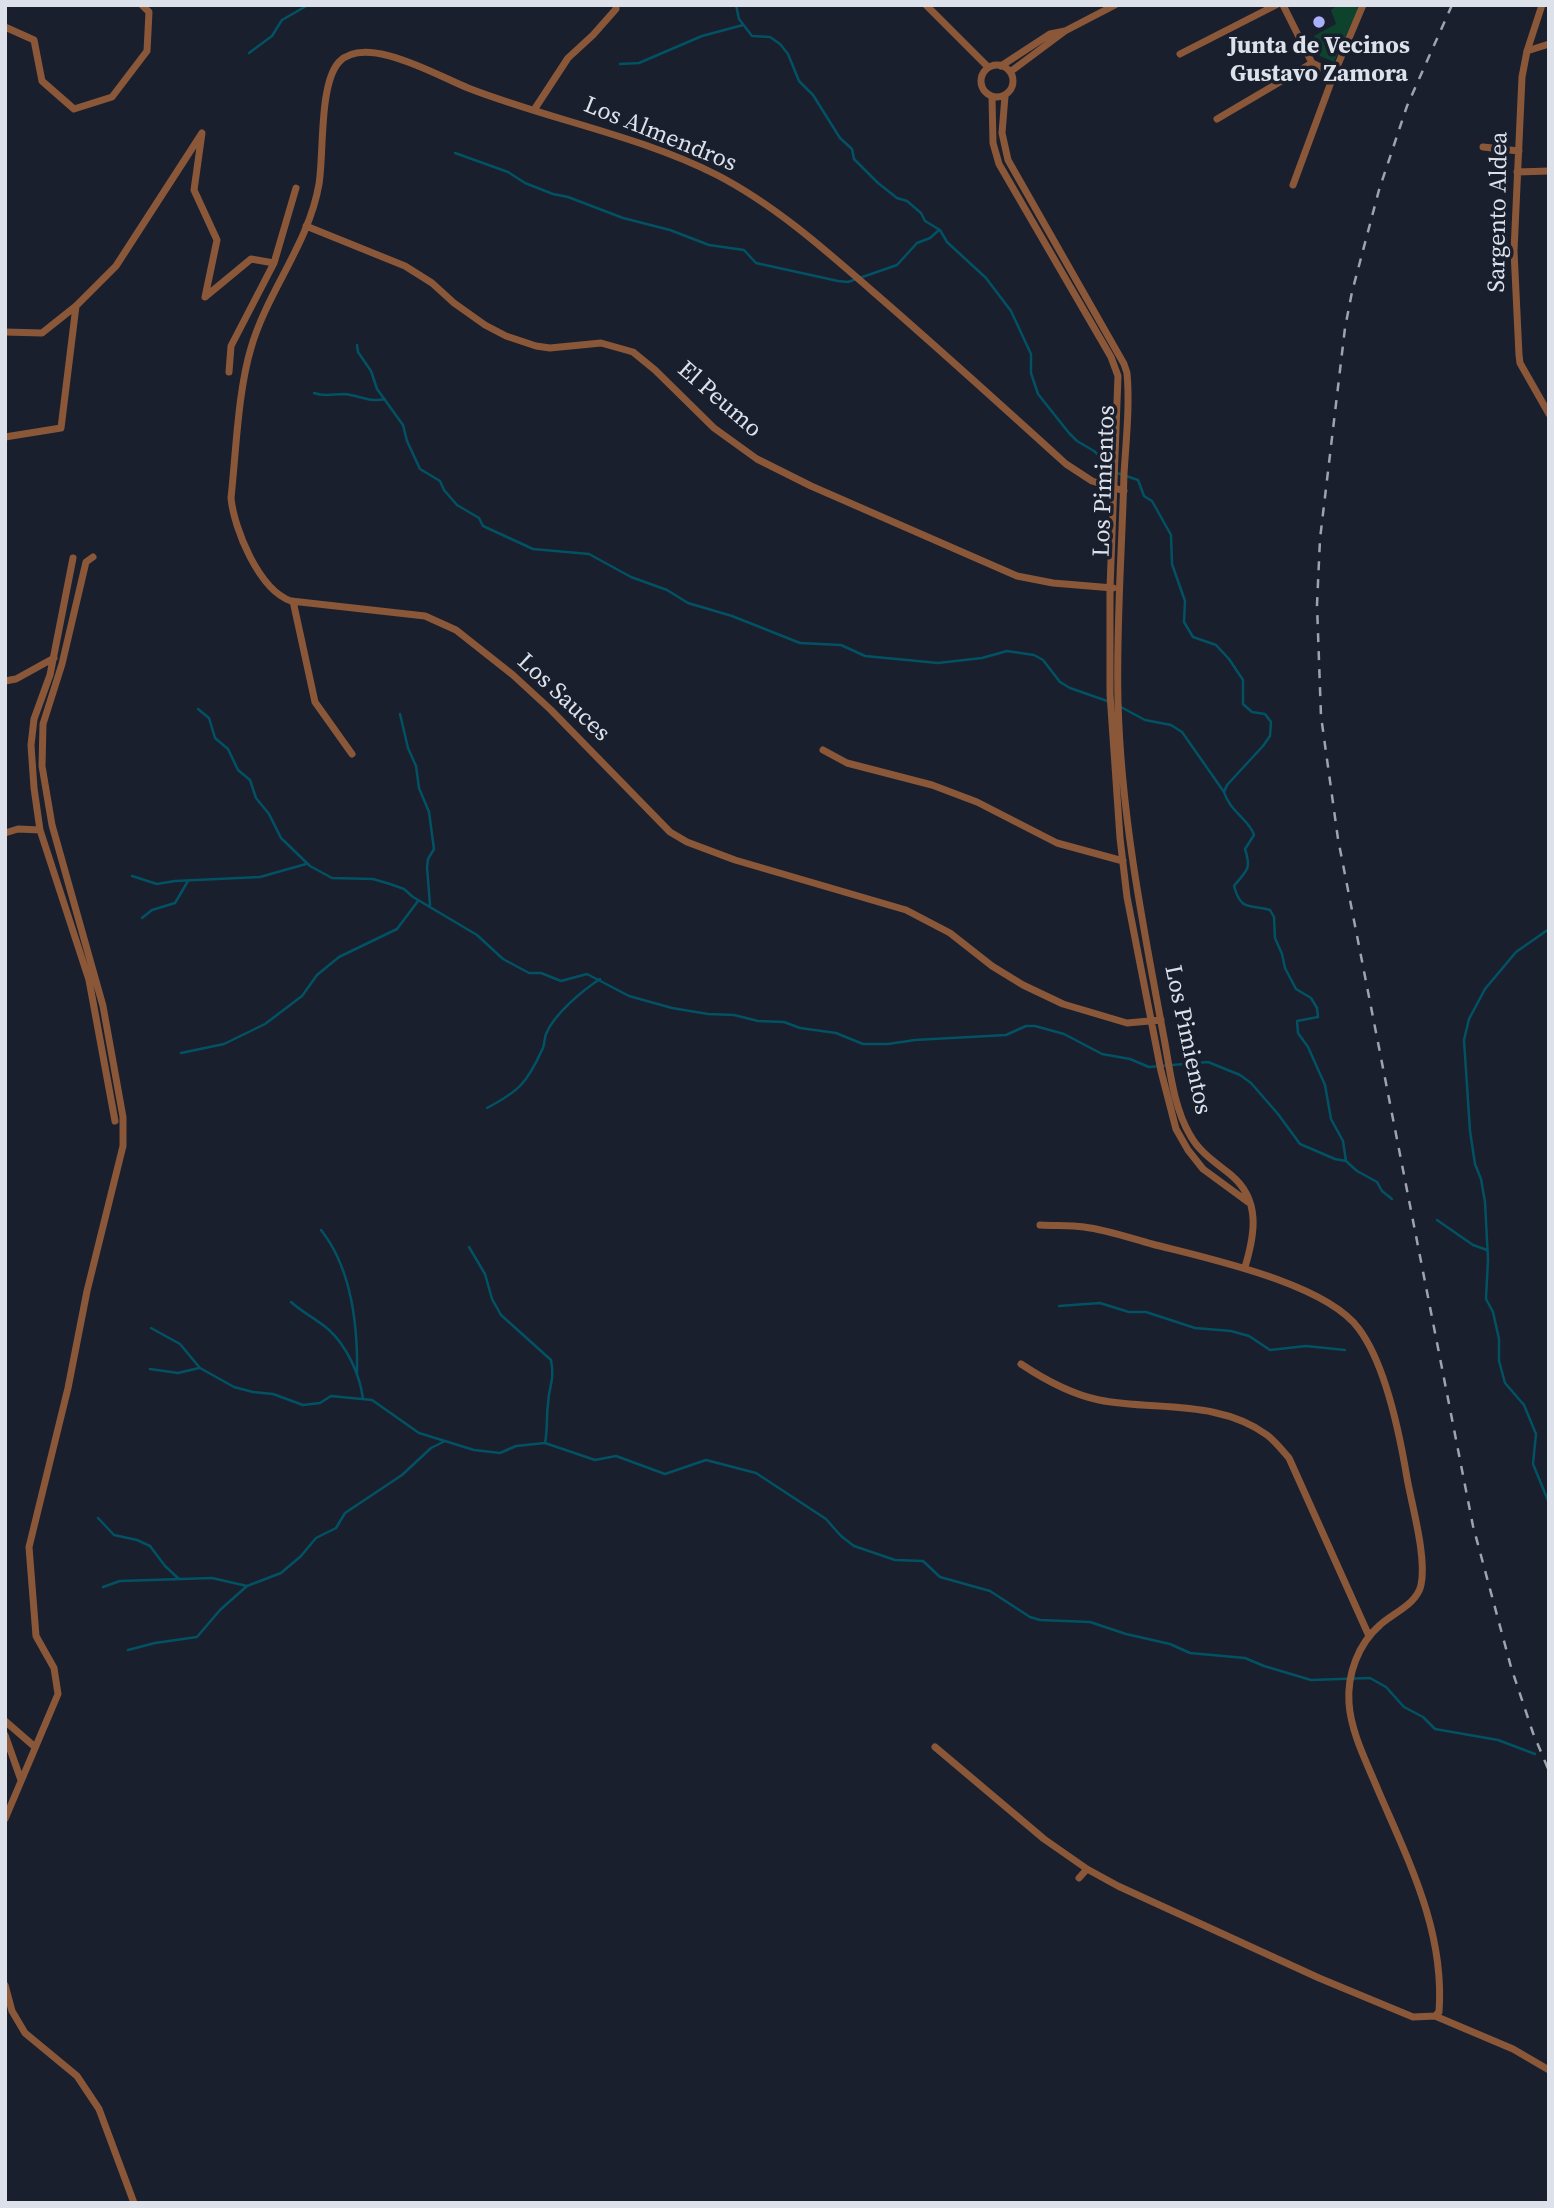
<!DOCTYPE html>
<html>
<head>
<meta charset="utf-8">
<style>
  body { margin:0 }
  #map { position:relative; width:1554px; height:2208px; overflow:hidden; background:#191f2d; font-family:"Source Serif 4",serif }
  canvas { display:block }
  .frame { position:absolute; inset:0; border:7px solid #dce1ea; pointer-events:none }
</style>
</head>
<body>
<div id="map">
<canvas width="1554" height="2208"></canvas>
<div class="frame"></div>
</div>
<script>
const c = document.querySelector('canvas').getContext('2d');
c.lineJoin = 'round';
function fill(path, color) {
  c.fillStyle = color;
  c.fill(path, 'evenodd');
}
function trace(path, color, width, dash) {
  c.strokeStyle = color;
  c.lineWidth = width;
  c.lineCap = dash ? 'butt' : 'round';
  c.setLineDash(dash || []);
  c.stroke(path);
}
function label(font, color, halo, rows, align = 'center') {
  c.font = font + ' "Source Serif 4",serif';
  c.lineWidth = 7;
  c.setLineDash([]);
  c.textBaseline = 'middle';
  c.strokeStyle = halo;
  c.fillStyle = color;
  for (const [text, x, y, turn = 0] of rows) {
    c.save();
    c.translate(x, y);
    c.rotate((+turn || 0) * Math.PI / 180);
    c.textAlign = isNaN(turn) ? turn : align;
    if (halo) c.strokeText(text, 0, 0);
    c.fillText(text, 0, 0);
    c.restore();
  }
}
const green = new Path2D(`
  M1338,5H1356L1358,9L1334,62L1320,56L1314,36L1336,24L1331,10Z`);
const stream = new Path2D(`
  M736,5L739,19L752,36L770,37L780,44L788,54L799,81L813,95L840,138L852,149L854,159L878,183L897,198L907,201L921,213L925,221L940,230L947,242L986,278L1011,311L1024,339L1031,354V373L1038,394L1069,433L1077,441L1094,451L1117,473L1138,480L1144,496L1152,501L1171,535L1172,564L1185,601L1184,622L1193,637L1216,645L1229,659L1243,680V704L1252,712L1265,714L1271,722L1270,736L1263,746L1227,785L1224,792C1230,812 1250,820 1254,835L1245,849C1252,871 1246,870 1234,886C1241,912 1250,904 1270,910L1274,917L1275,938L1282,954L1285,968L1296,989L1311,998L1317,1008L1318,1017L1297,1021L1298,1033L1308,1047L1325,1085L1331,1119L1343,1141L1346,1161L1357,1171L1377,1182L1382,1191L1392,1199
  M249,53L272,36L282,20L308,5
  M620,64L639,63L702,36L743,25
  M455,153L508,172L525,183L553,194L568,197L623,218L670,230L709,245L744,250L756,263L838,281L848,282L897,265L917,243L930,238L939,230
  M357,345L358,352L371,371L377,389L403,425L407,441L420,469L440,481L444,490L457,505L479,518L483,526L533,549L589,554L631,577L667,590L688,603L732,616L800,643L841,645L865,656L938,663L982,658L1007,651L1034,655L1043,660L1060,682L1070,688L1110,702
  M314,393C325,397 333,394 344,394C358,395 370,403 385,399
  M1119,706L1145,720L1171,725L1182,732L1224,792
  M198,709L209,718L215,738L228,749L238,770L250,780L256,798L269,814L281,838L310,866L332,878L373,879L390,884L404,889L413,897L477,935L503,959L529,973H541L561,981L587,974L629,996L672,1008L708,1014L734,1015L758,1021L784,1022L800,1028L836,1033L863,1044H888L915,1040L1006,1035L1026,1026H1035L1064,1034L1102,1054L1130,1059L1149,1067L1208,1062L1240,1075L1251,1083L1278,1114L1300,1144L1335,1159L1346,1161
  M400,714L408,748L416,766L419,788L429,812L434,849L428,859L427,867L430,905
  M132,876L157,884L175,881L260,877L306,864
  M142,918L152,910L175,903L188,881
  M1549,929L1516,952L1485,989L1469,1019L1464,1040L1470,1131L1475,1164L1481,1179L1485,1202L1488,1259L1486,1299L1493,1312L1499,1339V1361L1505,1383L1524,1405L1536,1434L1533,1464L1549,1503
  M181,1053L224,1044L265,1024L302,996L317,975L339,957L397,929L418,901
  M487,1108C519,1091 527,1083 542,1050C545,1045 544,1039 546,1034C554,1014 583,990 600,979
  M1437,1220L1473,1245L1487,1250
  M321,1230C352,1269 358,1326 357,1375
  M469,1247L485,1274L492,1299L501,1315L551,1360C555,1382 549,1384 548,1404C546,1419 548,1427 545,1443
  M291,1302C302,1312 316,1319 328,1329C347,1346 360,1375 363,1399
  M1059,1306L1100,1303L1129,1312H1146L1195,1328L1231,1331L1249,1336L1270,1350L1306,1346L1345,1350
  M151,1328L180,1344L200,1368L234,1387L253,1392L273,1394L303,1405L320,1403L331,1396L372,1400L419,1433L474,1450L500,1453L516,1446L545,1443L595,1460L616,1456L665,1474L706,1460L756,1473L826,1519L841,1536L854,1546L895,1560L923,1561L940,1577L990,1591L1030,1617L1040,1620L1090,1622L1126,1634L1170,1644L1190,1653L1245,1658L1264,1666L1311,1680L1370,1678L1386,1687L1404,1707L1423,1717L1435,1729L1498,1740L1535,1754
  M150,1369L178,1373L199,1368
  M98,1518L114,1535L137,1540L150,1546L165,1566L179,1579
  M103,1587L120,1581L212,1578L247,1586
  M128,1650L155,1643L197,1637L220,1610L247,1586L281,1573L301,1556L316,1538L336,1528L345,1513L402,1475L431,1448L445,1441`);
const street = new Path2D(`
  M926,5L988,67
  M1283,5L1312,63L1334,74
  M1542,5L1527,51L1522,77L1514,251L1519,355L1520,363L1549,414
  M5,27L34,40L42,81L74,109L112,97L147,51L149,12L142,5
  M1527,51L1549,44
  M1180,54L1276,5
  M981 81a16 16 0 1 1 32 0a16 16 0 1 1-32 0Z
  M1001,66L1050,34L1065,31
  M1010,72L1065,31L1115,5
  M1005,96L1002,133L1008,160L1124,364L1127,373C1130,406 1126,440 1124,474C1122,549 1116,626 1118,702C1121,815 1143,926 1164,1038C1170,1069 1173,1106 1190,1135C1200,1153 1215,1162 1231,1175C1261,1200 1255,1234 1245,1267
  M992,97L993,143L999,164L1111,357L1118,376L1110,588V694L1120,838L1127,897L1161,1071L1176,1129L1188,1150L1203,1169L1248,1202
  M534,110L568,58L593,35L616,9V5
  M1217,119L1312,63
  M1483,147L1519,151
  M1517,172L1549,171
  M1293,185L1334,74L1363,5
  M306,226L405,266L432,283L454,303L485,325L506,336L536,346L550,348L601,343L633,352L655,370L714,428L757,459L811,486L1017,576L1053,583L1113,588
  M5,332L42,333L76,306L116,266L202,133L194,190L217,240L205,297L251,259L274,263
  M229,372L231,346L274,263L296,188
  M5,437L61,428L76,306
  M1124,491L1092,481L1066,464C1001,405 936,346 870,289C822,247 773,204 717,175C638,135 550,120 468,88C440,77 366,33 339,62C319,84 324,153 319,184C309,243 267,292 251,348C238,391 236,452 231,498C234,529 259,590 291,601L425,616L456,630L513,675L551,710L670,832L687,842L735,860L906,910L950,933L992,966L1023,985L1063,1004L1127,1023L1161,1020
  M73,558L50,675L34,719L31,745L34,788L40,830L89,980L115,1121
  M293,601L315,702L352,754
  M5,681L16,679L54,658
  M823,750L847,763L932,785L977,802L1057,843L1123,861
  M5,833L18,829L40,830
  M1040,1225C1055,1226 1070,1225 1084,1227C1107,1230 1130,1238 1152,1244C1206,1258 1326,1283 1359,1329C1385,1364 1400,1436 1407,1478C1412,1506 1427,1558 1421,1585C1417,1604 1393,1613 1380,1625C1358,1644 1347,1675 1349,1703C1351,1733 1367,1763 1378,1790C1409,1862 1445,1932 1439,2012L1435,2016
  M1021,1364C1045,1380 1070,1394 1099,1400C1155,1411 1218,1399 1267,1435C1275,1441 1282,1450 1289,1458L1369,1636
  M5,1721L35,1747
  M5,1735L21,1780
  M935,1747L1044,1839L1087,1869L1118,1886L1319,1978L1413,2017L1435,2016L1513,2049L1549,2070
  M5,1819L58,1694L54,1668L36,1636L29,1547L68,1388L87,1291L123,1146V1117L103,1006L52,825L42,766L43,724L62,664L86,562L93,557
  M1079,1878L1087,1869
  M5,1985L12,2011L25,2033L77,2076L99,2109L134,2203`);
const rail = new Path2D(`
  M1452,5L1407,106L1379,190L1352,292L1345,328L1320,539L1317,605L1321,716L1338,839L1473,1526L1511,1667L1533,1733L1549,1771`);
const markers = [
  [1319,22,7,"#aab0fc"]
];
const poiNames = [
  ["Junta de Vecinos",1319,47],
  ["Gustavo Zamora",1319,75]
];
const streetNames = [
  ["Los Almendros",660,135,22],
  ["Sargento Aldea",1499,212,-89],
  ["El Peumo",719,400,41],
  ["Los Pimientos",1105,481,-88],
  ["Los Sauces",563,698,43],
  ["Los Pimientos",1187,1040,78]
];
fill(green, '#0d432d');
trace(stream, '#025264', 2.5);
trace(street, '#8b5739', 7);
trace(rail, '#9ea3ae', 2.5, [9, 9]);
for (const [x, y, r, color] of markers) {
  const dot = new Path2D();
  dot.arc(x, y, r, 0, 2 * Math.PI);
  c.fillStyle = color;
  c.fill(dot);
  trace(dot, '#191f2d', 2.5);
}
label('bold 24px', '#dce1ea', '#191f2d', poiNames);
label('24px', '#dce1ea', '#191f2d', streetNames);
</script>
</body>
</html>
